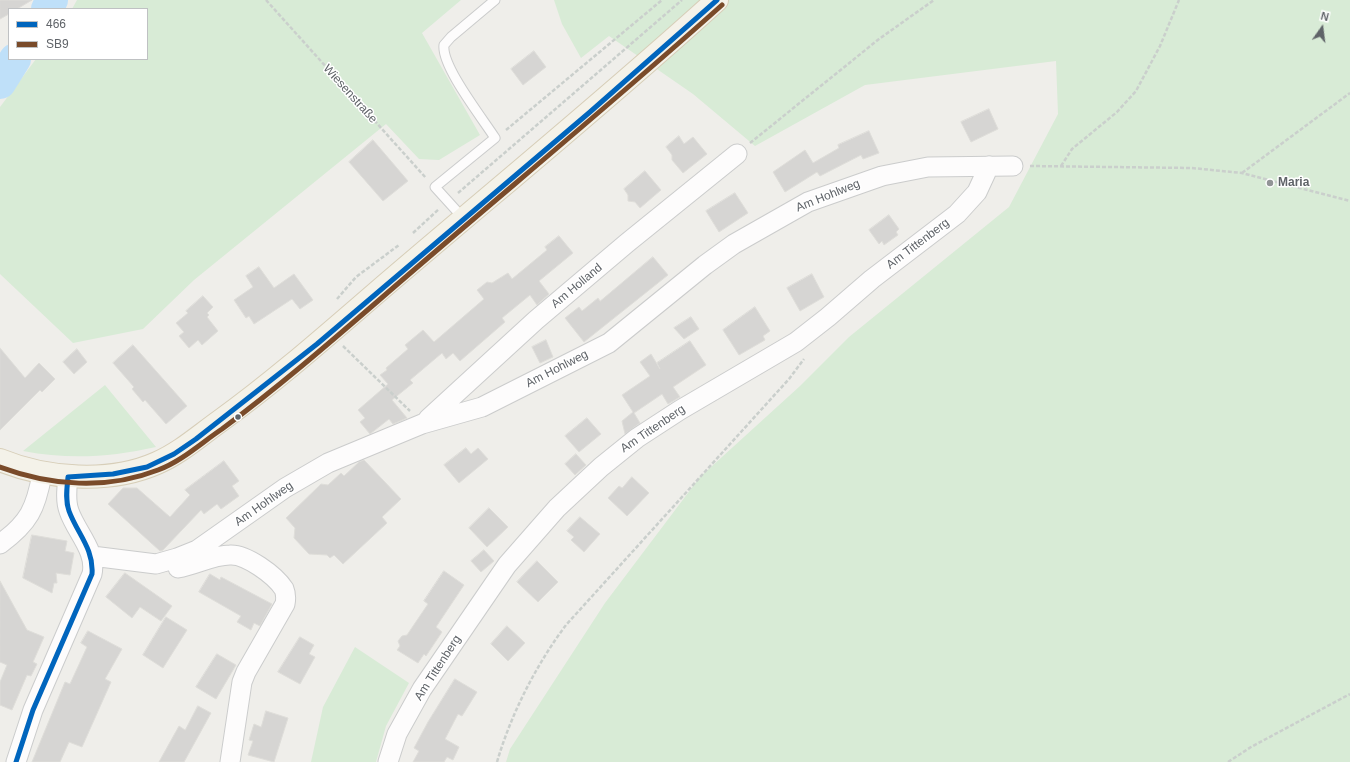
<!DOCTYPE html>
<html>
<head>
<meta charset="utf-8">
<style>
  body { margin:0 }
  #map { position:relative; width:1350px; height:762px; overflow:hidden; background:#efeeea; font-family:Helvetica,sans-serif }
  canvas { display:block }
  .legend { position:absolute; left:8px; top:8px; width:140px; height:52px; box-sizing:border-box; background:#fff; border:1px solid #bfc1c3; margin:0; padding:5px 7px; list-style:none; font-size:12px; color:#5f6368 }
  .legend li { display:flex; align-items:center; gap:8px; height:20px }
  .legend b { width:20px; border:1px solid #bfc1c3 }
  .north { position:absolute; left:1302px; top:8px; width:40px; height:40px; -webkit-text-stroke:3px #fff; paint-order:stroke; rotate:14deg; font-size:11px; font-weight:700; line-height:16px; text-align:center; color:#5f6368 }
  .north::after { content:''; display:block; margin:auto; width:14px; height:18px; background:#5f6368; clip-path:polygon(50% 0,100% 100%,50% 72%,0 100%) }
</style>
</head>
<body>
<div id="map">
<canvas width="1350" height="762"></canvas>
<ul class="legend">
<li><b style="height:5px;background:#0065bd"></b>466</li>
<li><b style="height:5px;background:#7a4b2a"></b>SB9</li>
</ul>
<div class="north">N</div>
</div>
<script>
const c = document.querySelector('canvas').getContext('2d');
c.lineJoin = 'round';
function fill(path, color) {
  c.fillStyle = color;
  c.fill(path, 'evenodd');
}
function trace(path, color, width, dash) {
  c.strokeStyle = color;
  c.lineWidth = width;
  c.lineCap = dash ? 'butt' : 'round';
  c.setLineDash(dash || []);
  c.stroke(path);
}
function label(font, color, halo, rows, align = 'center') {
  c.font = font + ' Helvetica,sans-serif';
  c.lineWidth = 3;
  c.setLineDash([]);
  c.textBaseline = 'middle';
  c.strokeStyle = halo;
  c.fillStyle = color;
  for (const [text, x, y, turn = 0] of rows) {
    c.save();
    c.translate(x, y);
    c.rotate((+turn || 0) * Math.PI / 180);
    c.textAlign = isNaN(turn) ? turn : align;
    if (halo) c.strokeText(text, 0, 0);
    c.fillText(text, 0, 0);
    c.restore();
  }
}
const green = new Path2D(`
  M77,0H461L422,33L480,135L439,160L419,159L386,124L194,280L143,329L73,343L0,274V107L36,59H147V9H72Z
  M554,0H1350V762H506L510,749L605,603L700,477L800,386L849,337L1009,207L1058,114L1056,61L865,85L755,146L693,94L609,36L581,58L562,24Z
  M105,385L156,447C111,457 70,460 23,451Z
  M355,647L409,683L386,726L376,762H311L323,707Z`);
const river = new Path2D(`
  M47,9L52,0
  M0,83L15,59`);
const building = new Path2D(`
  M0,0H32L17,9H9V14L0,19Z
  M534,51L546,67L523,85L511,69Z
  M989,109L998,129L971,142L961,122Z
  M869,131L879,153L863,159L861,155L820,176L817,172L785,192L773,172L805,150L813,163L839,148L838,145Z
  M679,136L684,144L693,137L707,154L683,173L672,160V155L666,147Z
  M373,140L408,181L383,201L349,162Z
  M645,171L661,190L640,208L635,202L628,201V195L624,189Z
  M735,193L748,213L719,232L706,211Z
  M889,215L899,229L896,232L898,235L884,245L882,241L879,244L869,230Z
  M559,236L573,253L539,281L549,294L537,305L530,295L502,318L505,322L460,361L453,353L446,359L442,353L410,380L413,383L392,400L407,418L393,424L389,419L370,434L360,422L365,418L358,410L388,384L380,375L387,370L386,368L408,349L405,345L423,330L434,342L484,299L477,290L487,282L492,283L508,273L512,279L547,250L545,247Z
  M653,257L668,275L584,342L565,318L579,307L582,311L598,298L600,301Z
  M259,267L274,288L294,274L313,300L300,309L292,299L254,324L249,316L246,318L234,300L253,287L246,276Z
  M812,274L824,297L800,311L787,288Z
  M203,296L213,307L207,313L209,315L207,317L218,331L202,345L198,340L189,348L179,336L184,332L176,323L188,313L186,311Z
  M755,307L770,331L763,336L765,340L739,355L723,330Z
  M691,317L699,329L684,339L674,328Z
  M546,340L553,357L540,363L532,347Z
  M690,341L706,365L673,387L680,397L668,404L662,394L634,413L640,423L625,434L622,421L633,412L622,395L650,376L640,362L651,354L660,369L657,363Z
  M133,345L187,406L166,424L145,400L143,402L132,389L134,387L113,363Z
  M0,348L25,378L39,363L55,379L42,392L40,390L0,430Z
  M77,349L87,362L74,374L63,362Z
  M587,418L601,434L579,452L565,436Z
  M466,448L471,454L478,448L488,459L459,483L444,465Z
  M576,454L586,465L575,475L565,464Z
  M364,460L401,499L382,517L387,523L343,564L334,555L330,558L327,555L309,554L294,538L295,528L286,518L321,484L328,485L341,473L344,476L359,462Z
  M224,461L239,481L232,486L239,496L221,509L217,504L204,514L201,510L163,550L160,551L108,504L123,488H137L170,517L190,495L185,490Z
  M632,477L649,493L627,516L608,498L619,486L622,488Z
  M489,508L508,527L487,547L469,528Z
  M580,517L600,534L584,552L571,540L574,537L567,531Z
  M32,535L67,541L65,551L74,553L70,575L56,573L57,583H54L52,593L23,578Z
  M484,550L494,561L481,572L471,561Z
  M537,561L558,582L538,602L517,582Z
  M444,571L464,585L436,627L442,632L426,656L424,654L418,663L397,650L400,646L398,641L402,636L407,635L428,604L424,601Z
  M125,573L172,606L161,621L140,607L132,618L106,597Z
  M210,574L220,580L221,577L272,604L260,626L254,623L251,630L237,622L241,616L199,592Z
  M0,581L27,630L44,637L33,662L37,664L31,676L27,675L12,710L0,705V682L7,665L0,662Z
  M166,617L187,630L163,668L143,655Z
  M507,626L525,643L508,661L491,644Z
  M88,631L122,649L105,679L111,682L82,747L69,742L60,762H32L65,682L70,684L87,647L81,643Z
  M300,637L314,645L309,654L315,657L300,684L278,672Z
  M217,654L236,665L216,699L196,687Z
  M455,679L477,692L462,716L458,714L445,739L459,747L453,760L447,757L444,762H413L419,751L414,748L428,722Z
  M198,706L211,713L184,762H159L179,726L185,730Z
  M266,711L288,718L274,762L248,755L253,741L249,740L254,724L261,727Z`);
const path = new Path2D(`
  M266,0L426,178
  M506,130L662,0
  M750,143L879,39L934,0
  M1030,166L1192,168L1242,173L1350,201
  M1061,166L1072,149L1117,112L1136,91L1160,46L1179,0
  M1242,173L1350,93
  M458,193L682,0
  M413,233L439,209
  M337,299L356,277L399,245
  M343,346L410,411
  M497,762C511,714 536,665 566,625L789,379L804,359
  M1228,762L1251,747L1350,694`);
const lane = new Path2D(`
  M464,219L435,187L495,138C483,119 441,66 444,45L451,37L495,0`);
const street = new Path2D(`
  M428,419L536,320L627,243L737,154
  M0,544C29,523 36,508 42,474
  M92,556L156,564L177,558L197,550L285,488L328,463L422,424L482,407L609,343L705,265L734,244L808,202L882,176L928,167L1013,166
  M178,568C195,565 213,555 230,555C246,554 275,575 284,589C286,594 286,599 285,604L246,672L242,682L230,762
  M16,762L33,710L92,574C97,551 76,532 69,511C65,500 67,487 68,477
  M388,762L397,734L422,689L507,565L557,508L601,467L637,438L680,410L796,342L828,317L872,279L957,214L977,192L989,166`);
const primary = new Path2D(`
  M0,460C46,479 110,484 157,463C180,453 199,436 220,421C274,382 324,338 375,294C489,196 606,101 717,0`);
const bus1 = new Path2D(`
  M68,477L113,474L147,467L174,454L196,439L317,344L590,112L717,0
  M16,762L33,710L92,574C94,549 77,533 69,511C65,500 67,488 68,477`);
const bus2 = new Path2D(`
  M0,467C51,486 107,490 158,470C182,461 201,443 222,429C276,389 327,345 378,301C492,202 609,106 722,5`);
const markers = [
  [1270,183,4,"#919496"],
  [238,417,3.5,"#5f6368"]
];
const streetNames = [
  ["Wiesenstraße",350,94,48],
  ["Am Hohlweg",828,196,-22],
  ["Am Tittenberg",918,244,-37],
  ["Am Holland",577,286,-40],
  ["Am Hohlweg",557,369,-27],
  ["Am Tittenberg",653,429,-34],
  ["Am Hohlweg",264,504,-35],
  ["Am Tittenberg",438,668,-57]
];
const poiNames = [
  ["Maria",1278,183]
];
fill(green, '#d8ebd6');
trace(river, '#bfe0f9', 32);
fill(building, '#d6d5d3');
trace(building, '#deddd9', 1);
trace(lane, '#cbcccc', 11);
trace(street, '#cbcccc', 21);
trace(primary, '#d7ceb8', 24);
trace(path, '#cacfcc', 2.5, [4, 2]);
trace(lane, '#fdfcfc', 9);
trace(street, '#fdfcfc', 19);
trace(primary, '#f4f2e9', 22);
trace(bus1, '#0065bd', 5);
trace(bus2, '#7a4b2a', 5);
for (const [x, y, r, color] of markers) {
  const dot = new Path2D();
  dot.arc(x, y, r, 0, 2 * Math.PI);
  c.fillStyle = color;
  c.fill(dot);
  trace(dot, '#fff', 1.5);
}
label('12px', '#5f6368', '#fff', streetNames);
label('bold 12px', '#5f6368', '#fff', poiNames, 'left');
</script>
</body>
</html>
